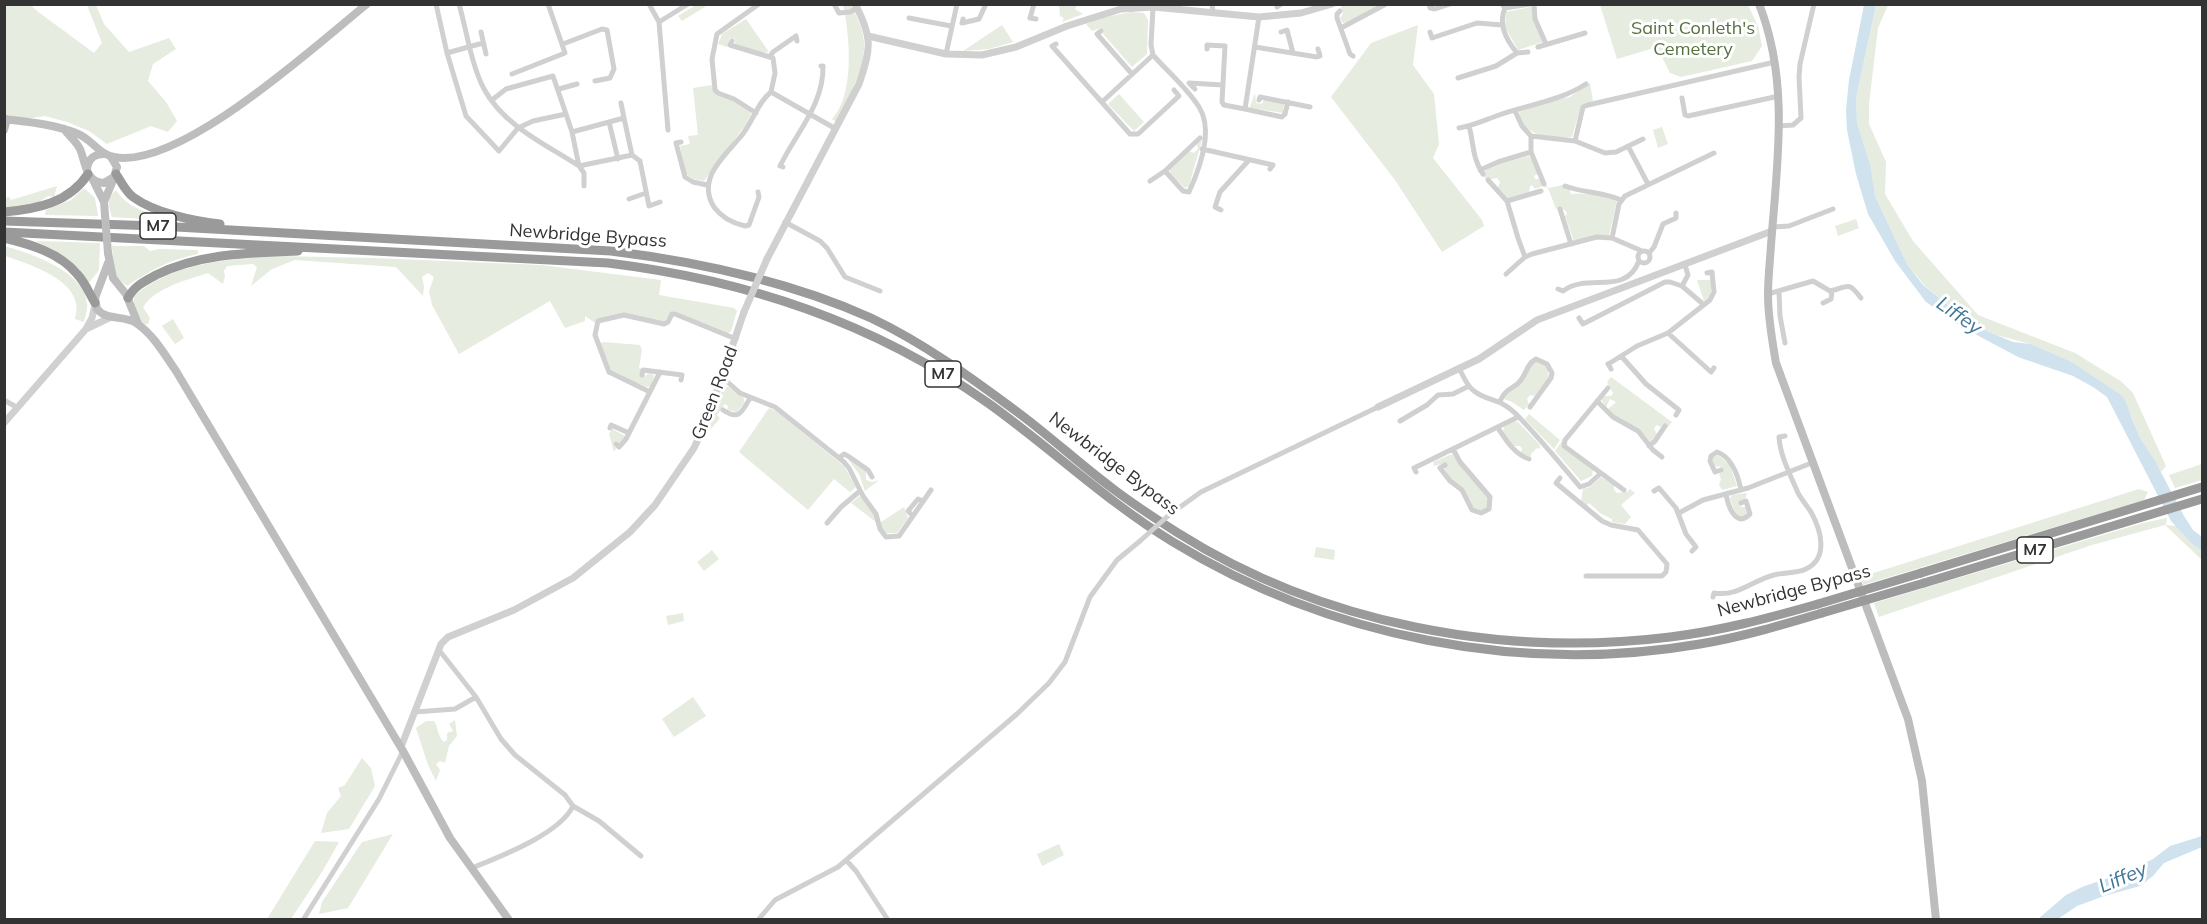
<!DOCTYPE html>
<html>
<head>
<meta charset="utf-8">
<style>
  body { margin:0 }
  #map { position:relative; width:2207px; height:924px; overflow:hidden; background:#fff; font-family:Mulish,sans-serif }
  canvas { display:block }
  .frame { position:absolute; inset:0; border:6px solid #333; pointer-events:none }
</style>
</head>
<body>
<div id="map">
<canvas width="2207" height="924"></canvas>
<div class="frame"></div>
</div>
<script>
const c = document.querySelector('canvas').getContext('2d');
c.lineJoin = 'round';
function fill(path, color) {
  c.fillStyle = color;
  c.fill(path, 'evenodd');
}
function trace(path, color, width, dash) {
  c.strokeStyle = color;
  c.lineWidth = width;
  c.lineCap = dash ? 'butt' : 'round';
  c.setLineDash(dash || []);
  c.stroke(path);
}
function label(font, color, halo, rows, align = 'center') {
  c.font = font + ' Mulish,sans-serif';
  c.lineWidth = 6;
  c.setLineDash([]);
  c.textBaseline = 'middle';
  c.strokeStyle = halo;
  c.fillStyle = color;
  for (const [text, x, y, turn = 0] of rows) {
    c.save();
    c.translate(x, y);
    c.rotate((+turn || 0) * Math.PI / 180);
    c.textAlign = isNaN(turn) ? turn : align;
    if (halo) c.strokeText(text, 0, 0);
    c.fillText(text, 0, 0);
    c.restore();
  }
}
const green = new Path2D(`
  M1348,4L1381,5L1349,22L1343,23L1340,18L1343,14L1341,6Z
  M4,5H31L37,11L94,53L102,43L87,5H96L104,24L129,52L169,38L176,49L153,64L148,81L166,102L177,121L168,132L151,126L107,144L89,131L67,122L45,116L27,119L5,115Z
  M696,5H708L682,21L678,16Z
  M843,5H851C857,17 864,31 864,45C865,69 847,101 836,122L832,119C855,94 850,36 843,5Z
  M1059,5H1077L1075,9L1083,14L1062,22L1064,18L1060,16Z
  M1600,5H1748L1758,26L1762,46L1752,61L1681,77L1670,73L1657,47L1617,59Z
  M1876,5H1888L1878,28L1869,104V124L1886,162L1885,194L1913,241L1978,315L2075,353L2122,382L2133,393L2166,466L2161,472L2140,438L2132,417L2117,392L2072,362L2031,344L1996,335L1975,326L1925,286L1907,264L1875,196L1869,161L1857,123L1856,98Z
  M1530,7H1532L1543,42L1518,50L1505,27L1506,12Z
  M1131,12L1144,13L1148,20L1147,54L1132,67L1103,34L1104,31L1101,28L1092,31L1086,24L1106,17Z
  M746,19L769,52L762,53L735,44V39L730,38L727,47L718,44L722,34Z
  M1002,25L1013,42L989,49L963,51Z
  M1418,25L1413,65L1434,94L1439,144L1433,158L1482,220L1484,226L1442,252L1395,180L1331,97L1371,43Z
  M1590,83L1593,101L1581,106L1572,137C1551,139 1522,137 1519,111L1550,100L1570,97Z
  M712,85V88L750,112L751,114L746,124L707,177L704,181L693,179L686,174L680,146L690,144L688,136L698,135L693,88Z
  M1255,93L1256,103L1262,104L1264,100L1284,104L1283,113L1252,108L1250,107Z
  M1119,94L1144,122L1134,131L1108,104Z
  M1662,127L1668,144L1658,148L1653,130Z
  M1202,140L1189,186L1185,188L1170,173V169L1189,151L1194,153L1198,149L1197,144Z
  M1529,156L1536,165L1538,174L1534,176L1535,179H1539L1549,188L1567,184L1571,194C1587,192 1602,196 1617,201L1609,235H1598L1574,241L1565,216L1567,214L1566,211L1561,208L1556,209L1548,188L1543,186L1535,189L1532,185L1530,186L1529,192L1508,198L1498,187L1500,182L1497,178L1487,180L1483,176L1485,171L1497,165Z
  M57,186L54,197L48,196L36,204L5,209L4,198L9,197L11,200Z
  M84,188L95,198L98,216L45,215L46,210L71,200Z
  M116,190C128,210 154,214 175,221L112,217C109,206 106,199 116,190Z
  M1856,219L1859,228L1838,236L1835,226Z
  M36,241L100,243L99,270L89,283L66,258Z
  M4,246C30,253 84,271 87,303C88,309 85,317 84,322L75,319C87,282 32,265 5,256Z
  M112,246H144L150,251L159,249L198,250V254C171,259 149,271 127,286L114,275Z
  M279,256L373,258L541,265L661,280L659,295L734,308L737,311L731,331L727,334L674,311L664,322L624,313L597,319L595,323L585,316V321L565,328L550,301L459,354L432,305L429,291L434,277L428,273L422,277L424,286L423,296L396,267L295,260L272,269L251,286L257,267L253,264L227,266L224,271L225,276L223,284L208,273C187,280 156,287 143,307L150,318L148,324L142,325L134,310V296C173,262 230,259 279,256Z
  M1697,280H1711V296L1704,301Z
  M173,319L184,338L175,344L162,326Z
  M604,342L640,345L642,350L639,368L642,369L641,375L645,376L649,373L654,375L651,386L646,387L612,372L600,343Z
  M1536,361L1547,366L1549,378L1535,396L1530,395L1527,399L1529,404L1524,410L1512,402L1504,399L1505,396Z
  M1611,377L1672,422L1668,427L1663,424L1661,427L1656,425L1654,429L1657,434L1650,442L1639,429L1615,416L1608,409L1616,402L1610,399L1606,407L1601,399L1604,396H1611L1613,393L1607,382Z
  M723,387H729L744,398V403L737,412L727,410L728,406L725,404L717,415L720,418L711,429L708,427Z
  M769,408L776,411L844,466L856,487L850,492L834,479L808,510L739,452Z
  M1529,414L1560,440L1554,449L1525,419Z
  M1514,421L1518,422L1540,445V449L1537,448L1531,454V457L1521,453L1522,449L1520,446H1514L1503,433L1504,426Z
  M612,429L625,436L619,443L616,441L613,444L616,448L614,452L609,434Z
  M1562,441L1563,448L1593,470L1592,476L1581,481L1555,451Z
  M1452,454L1489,498L1487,508L1481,511L1474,509L1445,472V463L1434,466L1433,462Z
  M1718,455L1730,465L1737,486L1722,490L1719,485L1721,479L1719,474L1723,471L1720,466L1717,467L1714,465L1712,458Z
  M847,458L866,471V480L872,482L879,480L865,491L859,474Z
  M2202,464V480L2175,488L2169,475Z
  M1601,477L1614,485V490L1617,493L1627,492L1630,489L1635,493L1621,505L1631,517L1625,524L1612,522V519L1600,513L1589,503L1586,506L1581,501L1583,489L1590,487Z
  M2139,489L2148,492L2144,500L1863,585L1861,577Z
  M1747,493L1745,500L1740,502L1741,507H1746L1748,511L1744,518L1736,515L1730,499L1732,495Z
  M860,496L874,515L876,522L851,503Z
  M904,507L908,518L897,533H886L882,530L881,522Z
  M2167,518L2166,525L2176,526L2192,544L2202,551V560L2165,525L2092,545L1879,617L1874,603L2143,523Z
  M1316,547L1335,550L1334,560L1314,557Z
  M712,550L719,559L704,571L697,562Z
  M683,613L684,621L668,625L666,616Z
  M693,697L706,716L674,737L662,719Z
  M455,720L457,736L449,746L445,763L440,761L436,764L440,770L436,781L428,765L416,728L426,721H434C439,729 437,736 444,742L447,740V733L453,731L449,724Z
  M362,758L371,768L375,786L349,829L321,833L327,813L341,796L338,788L345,785Z
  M393,834L348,908L319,914L322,902L362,842Z
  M315,841L339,842L322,872L291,919H267Z
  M1059,844L1064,855L1042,866L1037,854Z`);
const water = new Path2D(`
  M1864,5H1876L1856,98L1857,123L1870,164L1875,196L1907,264L1923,285L1975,326L2013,342L2031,344L2072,362L2117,392L2124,398L2140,438L2155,461L2184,516L2193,530L2202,537V551L2192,544L2171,521L2107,397L2093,387L2073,376L2018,357L1960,326L1926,302L1895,261L1868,214L1856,174L1847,130L1846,110L1849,80Z
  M2202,836V847L2164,863L2153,876L2140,886L2104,896L2077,906L2058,919H2038L2066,895L2082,887L2129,871L2153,859L2170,846Z`);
const minor = new Path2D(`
  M436,4L447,53L483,43
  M459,4C467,32 471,64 484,89C504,126 545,144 579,166L584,173V186
  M649,4L659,22
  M834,4L839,13L850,12L857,8
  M1034,4L1030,18L1036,19
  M1212,4L1213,12
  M1429,4L1430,8L1435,9L1450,4
  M1502,4L1505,8C1498,24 1507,41 1517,53L1528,52
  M1534,4L1535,19L1546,44
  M1153,7L1151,45L1153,55C1168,72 1187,88 1199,107C1214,130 1199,170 1189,192L1183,191L1165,171
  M1277,7L1281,4
  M1505,8L1530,4
  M1340,11L1337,14V18L1350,54L1353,56
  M909,18L951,26
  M963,19L962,23L979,19L986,4
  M1341,28L1386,4
  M1101,31L1097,34L1132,74
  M481,32L486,54
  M1281,32L1287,30L1293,53
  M1430,32L1432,38L1477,23L1502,25
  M732,41L730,45L773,58L775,73L771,92L836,129
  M563,44L602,29L607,30L614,69L610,78L595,81
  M1056,44L1052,46L1130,134H1138L1179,96L1174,90
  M1255,47L1317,57L1320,56L1318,49
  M1538,47L1585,33
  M1207,49V45L1225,46L1222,102L1224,105L1245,109L1259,17
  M447,53L466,116L499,151L518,128L533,121L566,114L553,76L506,89L492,100
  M946,54L957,4
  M770,56L773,52L796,36L797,41
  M512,74L565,53L548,4
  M1458,78L1496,66L1517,53
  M559,89L577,84
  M1195,89L1189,83L1223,85
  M1682,98L1685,115L1688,116L1779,96
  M1259,100L1260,97L1310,107
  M1102,102L1153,55
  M1245,109L1282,117L1285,114L1288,102
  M1515,111L1522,126L1531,136L1575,141L1605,153L1616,152L1643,139
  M756,113L734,99L718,93L715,90L712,59L717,34L759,4
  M566,114L572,132L624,118L621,103
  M624,118L632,155
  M609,122L618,159
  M1469,126C1474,144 1472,158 1483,174
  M1780,126L1793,125L1801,118L1799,77L1800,64L1814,4
  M1459,128C1473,126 1485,120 1499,115C1527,105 1560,101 1586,84
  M668,130L659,22L688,4
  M572,132L579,166L632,155L640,161L649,206L660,202
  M1531,136V152L1544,184
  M1575,141L1583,107L1588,105L1775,62
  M681,142L676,143L685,177L693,182L707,185
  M1628,146L1648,184
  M1202,149L1273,165L1270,169
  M783,167L780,166C796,133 824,104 823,66H821
  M1480,170L1498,162L1531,152
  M1488,180L1507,201L1518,238L1525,257
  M1150,181L1165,171L1200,138
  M1565,186C1584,193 1603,192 1621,200
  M758,192L759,197L749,225L745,226C732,223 722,218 714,207C696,178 725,156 742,135C753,121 758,102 771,92
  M629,199L646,193
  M1507,201L1541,191
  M1560,209L1571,244
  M1221,210L1215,207L1220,192L1249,160
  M785,222L820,241L827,248L845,277L880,291
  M1773,227L1789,226L1833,209
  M1612,238L1619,204L1625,196L1714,153
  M1638 257a6 6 0 1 1 12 0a6 6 0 1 1-12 0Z
  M1649,253L1654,247L1663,224L1676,218V213
  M1506,274L1525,257L1532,254L1597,237L1612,238L1642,251
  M1682,286L1688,275L1685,265
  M1558,289L1563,291C1588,272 1625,297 1639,261
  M1779,292L1780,316L1785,343
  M1768,294L1813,281L1830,291C1849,287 1847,280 1861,298
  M1823,303L1831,299L1832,291
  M1579,318L1583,324L1665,282H1670L1682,286L1703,304
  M1668,333L1711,372L1714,368
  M1622,357L1646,384L1679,410L1676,415
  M1459,368C1463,376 1467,386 1474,391C1488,402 1500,398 1515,413C1538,436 1559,462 1580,487L1589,484L1600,474
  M1611,369L1608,364L1610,363L1637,346L1668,333L1710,300L1714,292L1712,272L1707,273
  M642,375L643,370L682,375L681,380
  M723,378L740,393L775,407L844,462L849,468L863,496L876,514L880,529L886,537L899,536L931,490
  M1608,388L1565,440L1564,446L1624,490
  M650,392L609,372L595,335L598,321L624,315L664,324L668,322L672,314H675L736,339
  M4,400L18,408
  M1500,401C1507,386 1514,390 1521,380C1527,372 1527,364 1536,359L1547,364L1552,373L1551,378L1530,407
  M1597,401L1613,417L1638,431L1653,450L1662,457
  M723,410C739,421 742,412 750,398
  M1400,421L1427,405L1438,395L1453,394L1469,386
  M610,428L611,425L629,433
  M1498,428C1506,440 1514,454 1529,459
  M616,444L619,447L626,439L660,372
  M1649,446L1655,441L1665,426
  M839,458L844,454L848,456L868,470L872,477
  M1445,465L1440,468L1450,481L1462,490L1472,510L1481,513L1489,509L1490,497L1460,462L1453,449
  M1721,470L1715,472L1710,461L1711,456L1717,452C1731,457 1738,475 1741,490
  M1416,472L1414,468L1518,417
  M1560,478L1556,483L1602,521L1611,525L1638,530L1667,564L1666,572L1662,576H1586
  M1654,491L1659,488L1676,508L1686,534L1696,547L1692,551
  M1726,494C1728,506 1736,529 1750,514L1746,501L1741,503
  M1679,513L1703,500L1748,488L1814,462
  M1169,515L1201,492L1378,407
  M913,516L908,511L918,499L923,501
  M827,523L841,507L860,491
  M1713,597L1714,593C1738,597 1753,580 1774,575C1784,572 1796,574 1806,569C1829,558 1821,530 1811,512C1807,506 1802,500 1798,493C1791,476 1780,456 1779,437L1785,436
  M439,650L476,697L501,739L515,755L565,795L573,806C560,834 499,857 472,868
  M415,712L455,709L476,697
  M573,806L599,821L641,856
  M846,860L856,871L888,920
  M303,920L379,799L403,751
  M758,920L775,900L838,867L1017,714L1049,683L1065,662L1090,597L1117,560L1140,541`);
const tertiary = new Path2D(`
  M868,36L946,54L982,55L1016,47L1067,26L1121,9L1153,7L1259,17L1301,13L1332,4
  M767,259L859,84C871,49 873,38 855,4
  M86,329L111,317
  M1378,407L1479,359L1537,320L1772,231
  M4,423L86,329L92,318L95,305
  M401,747L441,644L448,637L514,610L573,578L630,532L655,505L694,448L707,420L744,312`);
const secondary = new Path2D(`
  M1759,4C1790,82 1777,164 1771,245C1770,261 1768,278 1768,295C1768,318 1772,340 1776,363L1908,719L1922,781L1936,920
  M4,119C29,122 53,124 76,133C91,138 98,154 114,157C180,170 316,45 367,4
  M64,129C69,136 76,141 80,149C86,163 85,182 104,183L114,177L117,167L111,157
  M4,130L7,119
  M87,169C88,159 94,154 104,154
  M93,180L104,202L105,215
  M104,202L114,178
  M108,253L113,278L126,294L138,324
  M108,263L95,298L97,309C107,321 124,315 136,323C153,334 165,355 176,371L403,751L450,838L509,920`);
const motorway = new Path2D(`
  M116,174C121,181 125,191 133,197C155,213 193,221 220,224
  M4,212C37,209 69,203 88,174
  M4,221L158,226L611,251C700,262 789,281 871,318C924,343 973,379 1020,414C1052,438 1081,465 1112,488C1133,504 1156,519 1178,533C1322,624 1502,658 1670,637C1720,631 1769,618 1818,604
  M4,232L608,263C746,280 873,322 988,403C1051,448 1107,502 1173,542C1328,637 1521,675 1700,644C1742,637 1782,625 1822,613
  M4,238C30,244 60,253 77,274C85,282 89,293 95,303
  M128,298C134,286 145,281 156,275C201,253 249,253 298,251
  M1921,573L2202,487
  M1924,583L2202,499`);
const minorBridge = new Path2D(`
  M1140,541L1169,515`);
const tertiaryBridge = new Path2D(`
  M744,312L767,259`);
const secondaryBridge = new Path2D(`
  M105,215L108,253`);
const motorwayBridge = new Path2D(`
  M1818,604L1921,573
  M1822,613L1924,583`);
const shields = [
  [158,226,36],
  [943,374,36],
  [2035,550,36]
];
const shieldNames = [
  ["M7",158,226],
  ["M7",943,374],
  ["M7",2035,550]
];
const parkNames = [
  ["Saint Conleth's",1693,29],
  ["Cemetery",1693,50]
];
const streetNames = [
  ["Newbridge Bypass",588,236,4],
  ["Green Road",715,393,-69],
  ["Newbridge Bypass",1114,464,37],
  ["Newbridge Bypass",1794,591,-15]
];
const waterNames = [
  ["Liffey",1959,316,35],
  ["Liffey",2123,878,-23]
];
fill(green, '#e6ecdf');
fill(water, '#cfe2ee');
trace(minor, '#d0d0d0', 5);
trace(tertiary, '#d0d0d0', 7);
trace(secondary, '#bdbdbd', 8);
trace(motorway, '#9a9a9a', 9);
trace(minorBridge, '#d0d0d0', 5);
trace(tertiaryBridge, '#d0d0d0', 7);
trace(secondaryBridge, '#bdbdbd', 8);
trace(motorwayBridge, '#9a9a9a', 9);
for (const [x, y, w] of shields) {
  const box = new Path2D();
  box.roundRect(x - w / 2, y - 13, w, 26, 4.5);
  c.fillStyle = '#fff';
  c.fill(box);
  trace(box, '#333', 1.5);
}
label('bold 16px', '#333', null, shieldNames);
label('18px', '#56703f', '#fff', parkNames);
label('18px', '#333', '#fff', streetNames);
label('italic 20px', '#3f7597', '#fff', waterNames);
</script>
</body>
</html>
